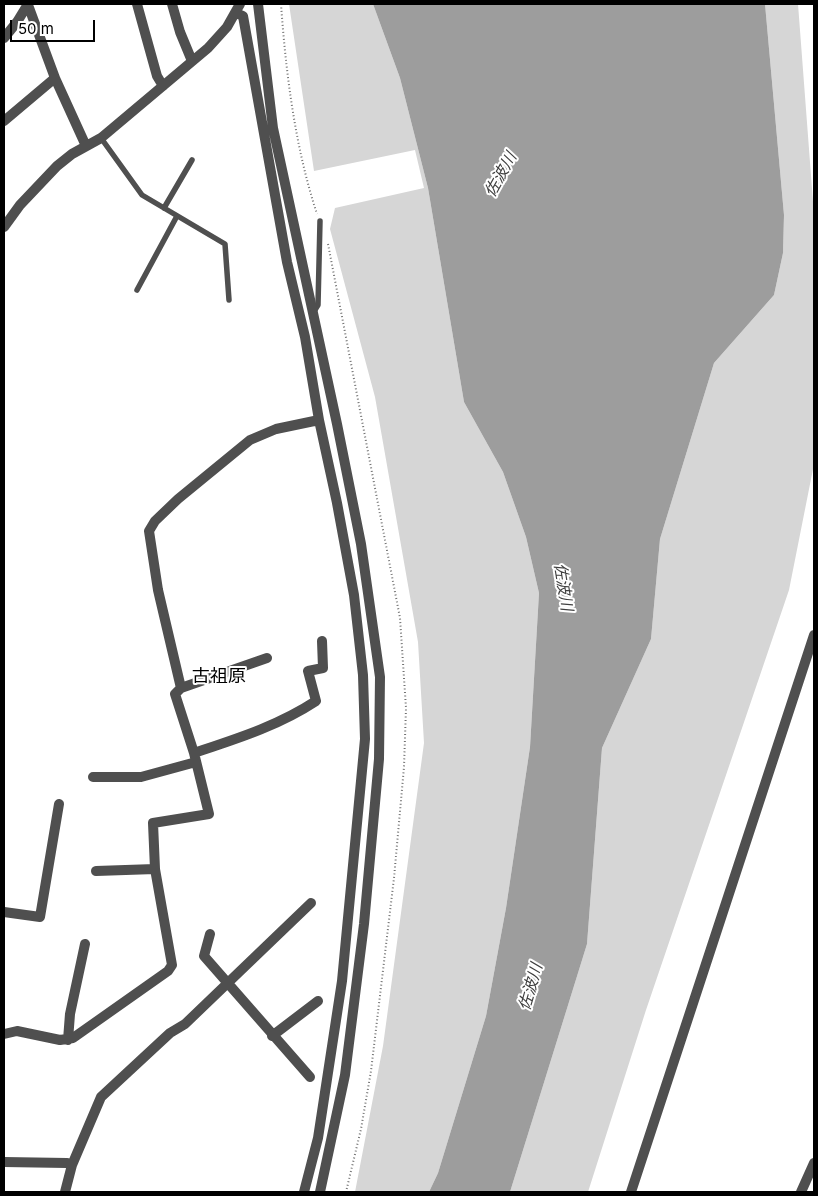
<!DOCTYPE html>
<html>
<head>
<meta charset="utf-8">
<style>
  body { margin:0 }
  #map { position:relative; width:818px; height:1196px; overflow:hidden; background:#fff; font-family:Inter,sans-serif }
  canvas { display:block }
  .frame { position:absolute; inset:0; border:5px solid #000; pointer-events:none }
  .scale { position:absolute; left:10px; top:20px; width:85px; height:22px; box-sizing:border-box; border:2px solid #000; border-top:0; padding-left:6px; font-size:15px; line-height:18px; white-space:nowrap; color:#000; -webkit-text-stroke:4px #fff; paint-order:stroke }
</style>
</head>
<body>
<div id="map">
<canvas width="818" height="1196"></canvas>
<div class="frame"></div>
<div class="scale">50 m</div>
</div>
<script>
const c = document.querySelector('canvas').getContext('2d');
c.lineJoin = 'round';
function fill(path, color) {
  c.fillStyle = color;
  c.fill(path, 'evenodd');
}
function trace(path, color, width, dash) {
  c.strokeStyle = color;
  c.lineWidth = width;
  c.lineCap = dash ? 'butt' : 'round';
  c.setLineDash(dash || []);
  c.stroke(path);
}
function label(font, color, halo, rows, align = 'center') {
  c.font = font + ' Inter,"Noto Sans JP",sans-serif';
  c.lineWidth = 4;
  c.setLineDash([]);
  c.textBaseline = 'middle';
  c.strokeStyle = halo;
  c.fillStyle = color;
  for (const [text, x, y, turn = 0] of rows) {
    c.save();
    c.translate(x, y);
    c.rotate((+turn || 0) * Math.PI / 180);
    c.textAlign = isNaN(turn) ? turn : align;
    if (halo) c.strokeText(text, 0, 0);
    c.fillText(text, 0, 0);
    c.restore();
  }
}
const green = new Path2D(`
  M289,4H373L400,78L428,188L464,402L503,472L526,537L539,593L530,747L506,908L486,1016L438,1173L429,1192H355L383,1046L424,743L418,642L375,397L330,229L335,208L424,188L415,150L314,171Z
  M765,4H798L814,215V464L789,590L646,1010L588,1192H510L587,944L602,748L651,639L660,539L714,363L774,295L783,253L784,215Z`);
const water = new Path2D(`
  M373,4H765L784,215L783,253L774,295L714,363L660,539L651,639L602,748L587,944L510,1192H429L438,1173L486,1016L506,908L530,747L539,593L526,537L503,472L464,402L428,188L400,78Z`);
const path = new Path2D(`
  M281,4C286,74 295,147 317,214
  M328,244L400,618L406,708L404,767L394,878L371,1071L361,1129L346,1192`);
const service = new Path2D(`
  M101,138L142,195L225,244L229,300
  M164,208L192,160
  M137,290L177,216
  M313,313L318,305L320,221`);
const minor = new Path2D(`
  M137,4L157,76L163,86
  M172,4L180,32L192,61
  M258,4L273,128L337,424L361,544L380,677L379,759L364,924L345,1075L320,1192
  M28,5L55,78L86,146
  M236,13L243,16L287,262L305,337L319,420L337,503L354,595L363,675L365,739L342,981L318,1138L304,1192
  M4,38L17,22L28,4
  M4,121L55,78
  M4,227L20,205L57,166L72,154L101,138L208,48L227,27L240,4
  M181,688L158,590L149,531L155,521L178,499L250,440L276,429L319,420
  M194,753C236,739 278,726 316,701L308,671L323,668L322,641
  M93,777H141L196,762
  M96,871L155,869
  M4,912L40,917L59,804
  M210,934L204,956L310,1077
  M4,1034L17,1031L60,1040L73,1038L168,971L172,965L155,869L153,823L209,814L194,753L175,694L181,688L267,658
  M272,1036L318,1001
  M68,1040L70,1014L85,944
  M4,1162L67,1163L72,1165
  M65,1192L72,1165L101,1097L170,1033L185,1024L311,903
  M631,1192L814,635
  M801,1192L814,1163`);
const waterNames = [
  ["佐波川",501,175,-61],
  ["佐波川",563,587,81],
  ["佐波川",531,987,-74]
];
const quarterNames = [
  ["古祖原",219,677]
];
fill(green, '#d6d6d6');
fill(water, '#9d9d9d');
trace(path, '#717171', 2, [1, 2.5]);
trace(service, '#4f4f4f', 5.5);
trace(minor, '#4f4f4f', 10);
label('italic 16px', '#3e3e3e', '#fff', waterNames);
label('18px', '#000', '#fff', quarterNames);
</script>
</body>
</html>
